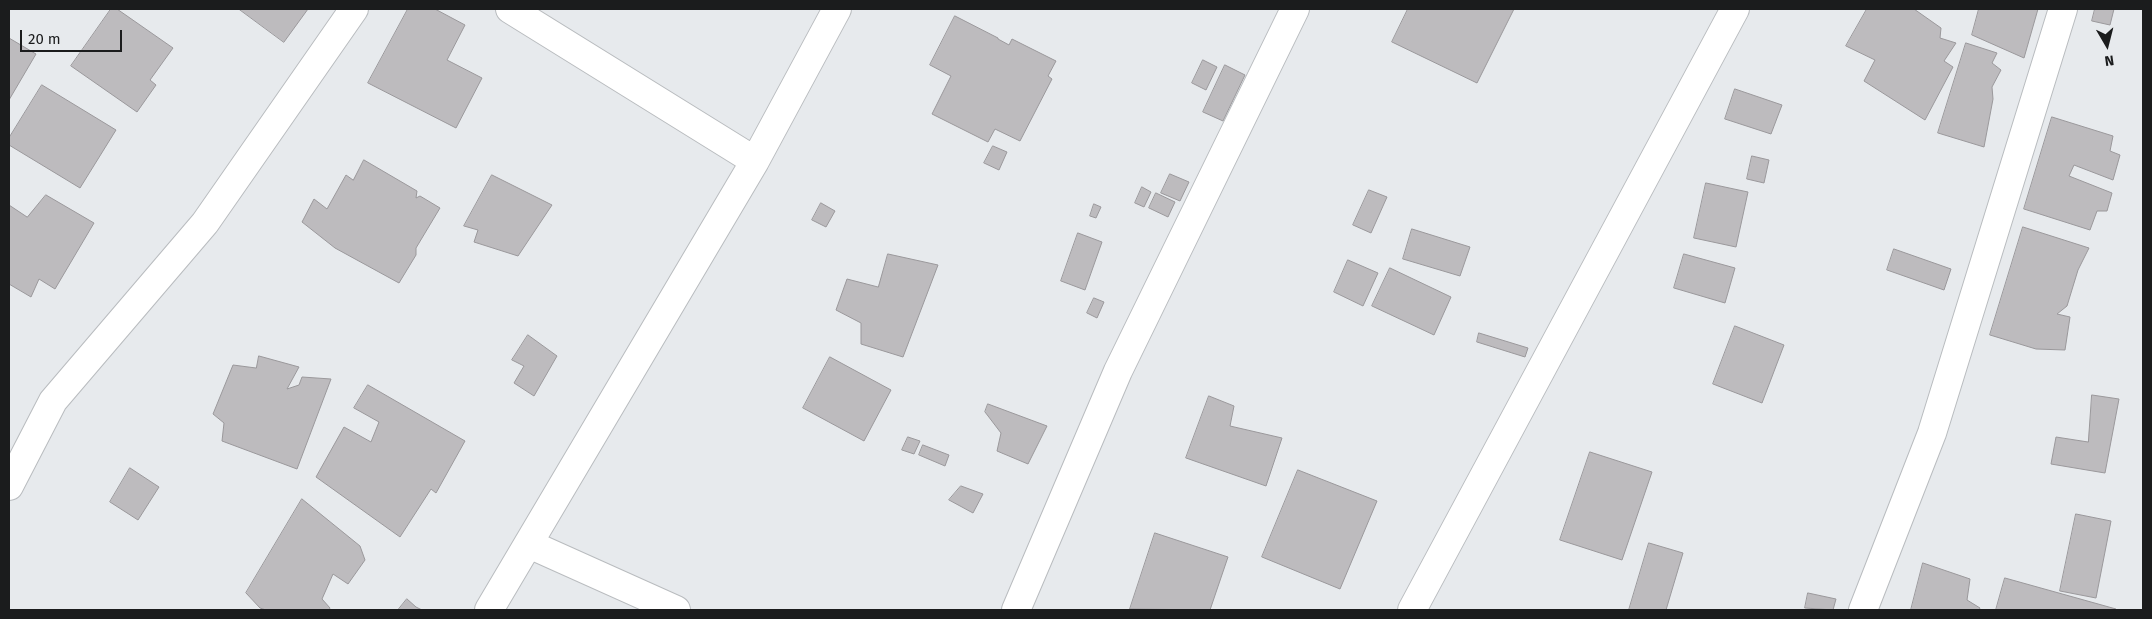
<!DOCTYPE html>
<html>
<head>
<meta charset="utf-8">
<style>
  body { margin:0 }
  #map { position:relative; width:2152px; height:619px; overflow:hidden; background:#e7eaed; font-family:"Fira Sans",sans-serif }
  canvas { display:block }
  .frame { position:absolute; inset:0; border:10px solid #1b1c1d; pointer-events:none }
  .north { position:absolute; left:2082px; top:20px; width:50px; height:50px; -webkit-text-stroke:4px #e7eaed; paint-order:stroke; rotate:172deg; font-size:14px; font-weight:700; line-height:20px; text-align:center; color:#1b1c1d }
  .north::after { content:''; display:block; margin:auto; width:18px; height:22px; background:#1b1c1d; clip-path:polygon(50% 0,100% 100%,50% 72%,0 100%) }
  .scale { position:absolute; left:20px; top:30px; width:102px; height:22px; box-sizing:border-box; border:2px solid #1b1c1d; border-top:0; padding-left:6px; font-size:15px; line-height:18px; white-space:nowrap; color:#1b1c1d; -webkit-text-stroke:4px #e7eaed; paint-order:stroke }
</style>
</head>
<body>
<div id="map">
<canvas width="2152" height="619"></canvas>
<div class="frame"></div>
<div class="north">N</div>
<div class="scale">20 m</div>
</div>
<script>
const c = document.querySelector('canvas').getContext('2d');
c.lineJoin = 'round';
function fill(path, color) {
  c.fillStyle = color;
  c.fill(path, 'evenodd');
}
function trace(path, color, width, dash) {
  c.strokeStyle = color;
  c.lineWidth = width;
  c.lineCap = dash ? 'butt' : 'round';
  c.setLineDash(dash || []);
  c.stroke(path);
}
const building = new Path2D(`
  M111,9H117L173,48L150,80L156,85L137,112L71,66Z
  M239,9H308L284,42Z
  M408,9H435L465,25L447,60L482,78L456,128L368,83Z
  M1408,9H1514L1477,83L1392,42Z
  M1867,9H1914L1941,28L1940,38L1956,43L1944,61L1953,67L1925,120L1864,81L1875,60L1846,46Z
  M1979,9H2038L2024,58L1972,35Z
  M2095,9H2114L2110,25L2092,21Z
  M955,16L998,38V39L1009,45L1012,39L1056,61L1048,76L1052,79L1020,141L995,129L988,142L932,114L951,76L930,65Z
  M9,38L36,54L9,100Z
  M1966,43L1997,53L1992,63L2001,70L1992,87L1993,99L1984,147L1938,133Z
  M1203,60L1217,67L1206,90L1192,83Z
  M1225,65L1245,75L1223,121L1203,112Z
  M42,85L116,130L80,188L9,145V138Z
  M1735,89L1782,105L1771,134L1725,119Z
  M2052,117L2113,136L2110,151L2120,155L2113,180L2074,165L2069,176L2112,193L2107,211H2097L2090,230L2024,209Z
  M993,146L1007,152L999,170L984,163Z
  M1752,156L1769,160L1764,183L1747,179Z
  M364,160L417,191L416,198L420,196L440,208L416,248V255L399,283L335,248L302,222L314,199L327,209L346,175L353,180Z
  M1170,174L1189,182L1180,201L1161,193Z
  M492,175L552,205L518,256L474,242L478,230L464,226Z
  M1706,183L1748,192L1736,247L1694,238Z
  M1142,187L1151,192L1144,207L1135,203Z
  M1369,190L1387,197L1371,233L1353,225Z
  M1156,193L1175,202L1168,217L1149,208Z
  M46,195L94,223L55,289L39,279L31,297L9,284V205L27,217Z
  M821,203L835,211L826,227L812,220Z
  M1094,204L1101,207L1096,218L1090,216Z
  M2023,227L2089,248L2078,270L2067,306L2057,314L2070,317L2065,350L2036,349L1990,335Z
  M1412,229L1470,247L1460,276L1403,259Z
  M1078,233L1102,242L1085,290L1061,281Z
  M1894,249L1951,269L1944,290L1887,270Z
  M888,254L938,265L903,357L861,344V323L836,310L847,279L878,287Z
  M1684,254L1735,268L1725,303L1674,288Z
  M1348,260L1378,273L1363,306L1334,292Z
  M1390,268L1451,297L1434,335L1372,306Z
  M1094,298L1104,302L1097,318L1087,313Z
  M1735,326L1784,345L1762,403L1713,384Z
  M1479,333L1528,348L1525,357L1477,342Z
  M528,335L557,356L534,396L514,383L524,366L512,360Z
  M259,356L299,367L287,389L299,385L302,377L331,379L297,469L222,441L224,423L213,414L233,365L256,368Z
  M830,357L891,390L864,441L803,408Z
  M368,385L465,441L436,493L431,489L400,537L316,477L344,427L371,442L379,422L354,408Z
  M2092,395L2119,399L2105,473L2051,464L2056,437L2088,442Z
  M1209,396L1234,406L1230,426L1282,438L1266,486L1186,458Z
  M988,404L1047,426L1028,464L997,451L1001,433L985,412Z
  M908,437L920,441L914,454L902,450Z
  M923,445L949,455L945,466L919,455Z
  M1590,452L1652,472L1622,560L1560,540Z
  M130,468L159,487L138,520L110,502Z
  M1298,470L1377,501L1340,589L1262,557Z
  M961,486L983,494L973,513L949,500Z
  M302,499L360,546L365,560L348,584L333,574L322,599L330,608L329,610H266L260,608L246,593Z
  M2076,514L2111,521L2096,598L2060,591Z
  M1155,533L1228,557L1210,610L1130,609Z
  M1649,543L1683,553L1666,610H1629Z
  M1923,563L1970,579L1967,600L1980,608L1979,610H1911Z
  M2005,578L2116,609V610H1996Z
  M1808,593L1836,599L1833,610L1805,608Z
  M407,599L416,607L422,610H398Z`);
const minor = new Path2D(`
  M510,9L755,161
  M9,486L53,401L205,223L354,9
  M529,544L676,610
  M489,610L755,161L837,9
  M1016,610L1118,371L1295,9
  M1412,610L1735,9
  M1863,610L1932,433L2063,9`);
fill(building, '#bdbbbe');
trace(building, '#9a989b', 1);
trace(minor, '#b9bcbf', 30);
trace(minor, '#fff', 28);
</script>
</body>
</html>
